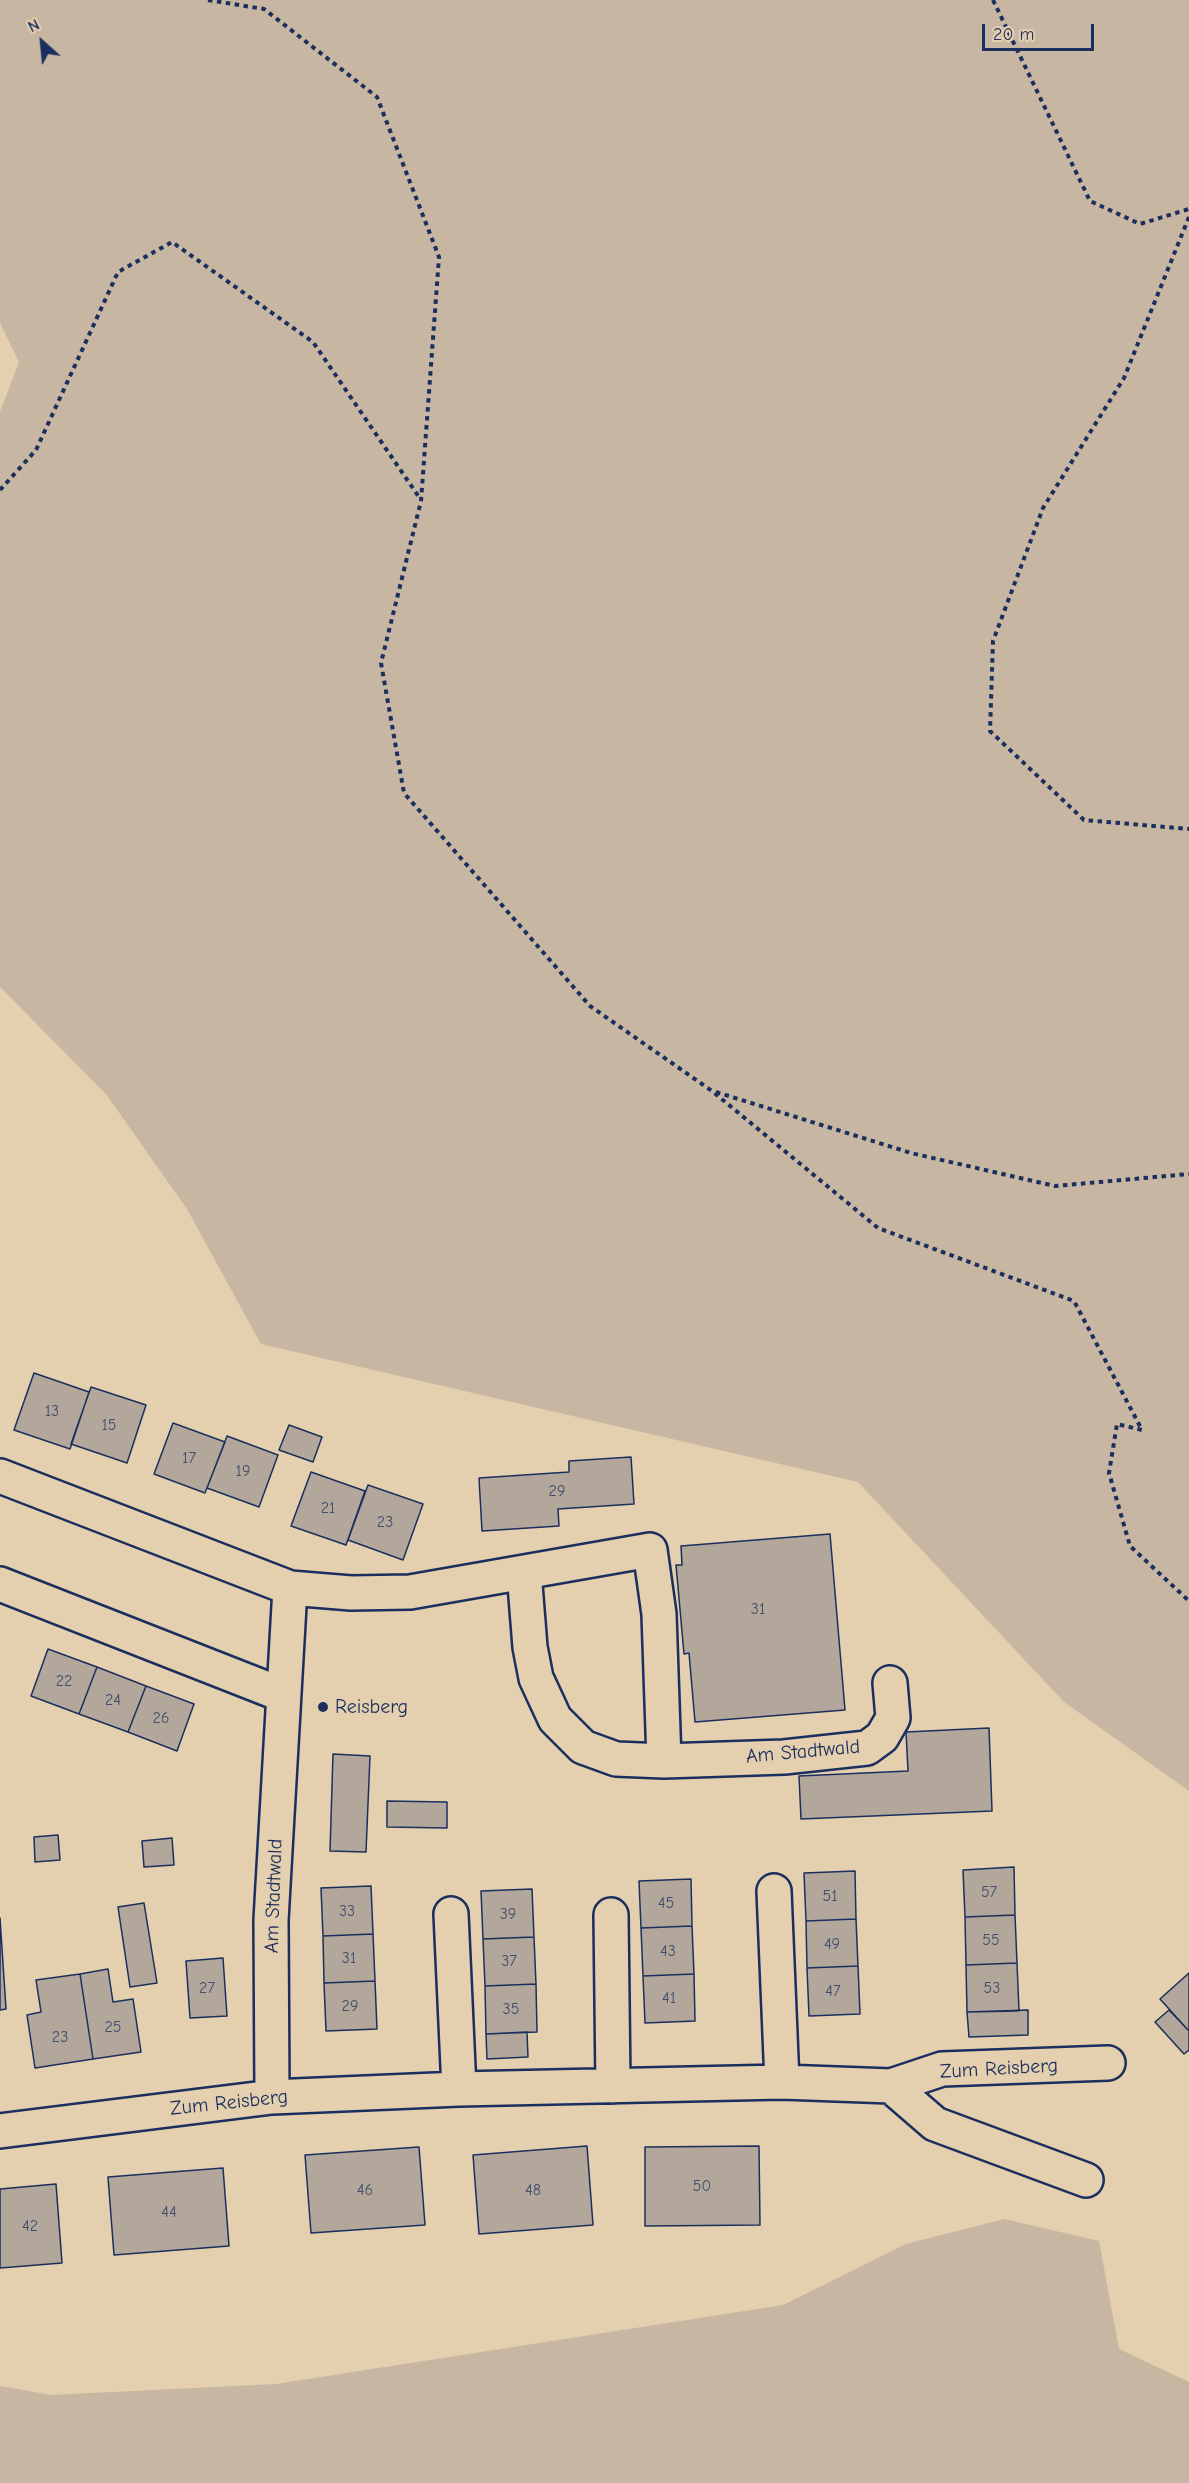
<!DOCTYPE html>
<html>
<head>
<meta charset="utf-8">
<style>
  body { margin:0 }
  #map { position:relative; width:1189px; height:2483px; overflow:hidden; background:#e4cfae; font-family:"Comic Neue",sans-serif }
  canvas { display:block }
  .north { position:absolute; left:12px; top:12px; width:60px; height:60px; -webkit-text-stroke:4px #e4cfae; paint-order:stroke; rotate:333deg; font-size:16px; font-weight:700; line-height:24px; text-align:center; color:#1b2f5e }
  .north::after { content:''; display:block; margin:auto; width:21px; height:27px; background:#1b2f5e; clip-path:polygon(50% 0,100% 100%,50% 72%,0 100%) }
  .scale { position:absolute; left:982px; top:24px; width:112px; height:27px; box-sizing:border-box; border:3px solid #1b2f5e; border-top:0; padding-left:8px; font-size:18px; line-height:21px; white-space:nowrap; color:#1b2f5e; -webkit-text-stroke:4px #e4cfae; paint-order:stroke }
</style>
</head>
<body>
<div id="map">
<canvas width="1189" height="2483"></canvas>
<div class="north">N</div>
<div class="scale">20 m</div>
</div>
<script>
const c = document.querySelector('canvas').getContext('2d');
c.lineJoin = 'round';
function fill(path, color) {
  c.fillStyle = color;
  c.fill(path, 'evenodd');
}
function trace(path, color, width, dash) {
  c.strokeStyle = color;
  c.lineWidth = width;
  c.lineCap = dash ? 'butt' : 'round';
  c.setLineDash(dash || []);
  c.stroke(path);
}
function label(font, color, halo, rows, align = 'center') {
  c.font = font + ' "Comic Neue",sans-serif';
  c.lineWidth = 4.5;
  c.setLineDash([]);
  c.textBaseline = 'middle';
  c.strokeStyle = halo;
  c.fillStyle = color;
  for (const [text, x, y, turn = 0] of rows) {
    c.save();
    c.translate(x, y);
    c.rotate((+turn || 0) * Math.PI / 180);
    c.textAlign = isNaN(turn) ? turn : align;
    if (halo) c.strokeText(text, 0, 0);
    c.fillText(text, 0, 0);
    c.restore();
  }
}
const green = new Path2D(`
  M0,0H1189V1791L1064,1702L858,1482L261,1344L187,1209L106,1094L0,987V412L19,362L0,323Z
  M1004,2219L1099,2241L1119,2349L1189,2382V2483H0V2386L51,2395L276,2384L783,2305L906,2244Z`);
const building = new Path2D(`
  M34,1373L89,1392L70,1449L14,1430Z
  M91,1387L146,1405L127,1463L71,1444Z
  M173,1423L225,1442L205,1493L154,1474Z
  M289,1425L322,1437L313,1462L279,1450Z
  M227,1436L278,1455L259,1507L207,1488Z
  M631,1457L634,1504L558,1509L559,1526L482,1531L479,1478L569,1472V1461Z
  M311,1472L365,1491L346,1545L291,1526Z
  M368,1485L423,1504L403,1560L348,1540Z
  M830,1534L845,1710L695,1722L689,1653L684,1654L676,1565H682L681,1546Z
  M48,1649L97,1667L79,1714L31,1696Z
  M97,1667L146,1686L128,1732L79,1714Z
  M146,1686L194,1704L177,1751L128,1732Z
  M989,1728L992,1811L801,1819L799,1776L908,1771L906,1732Z
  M333,1754L370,1756L366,1852L330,1851Z
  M387,1801L447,1802V1828L387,1827Z
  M58,1835L60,1860L35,1862L34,1837Z
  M172,1838L174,1865L144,1867L142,1841Z
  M1014,1867L1015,1915L965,1917L963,1870Z
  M855,1871L856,1919L806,1921L804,1873Z
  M691,1879L692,1926L641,1928L639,1881Z
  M371,1886L373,1934L323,1936L321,1888Z
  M532,1889L534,1937L483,1939L481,1891Z
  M144,1903L157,1983L130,1987L118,1907Z
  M1015,1915L1017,1963L966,1965L965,1917Z
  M0,1918L6,2009L0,2010Z
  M856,1919L858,1966L807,1968L806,1921Z
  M692,1926L694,1974L643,1976L641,1928Z
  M373,1934L375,1981L324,1983L323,1936Z
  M534,1937L536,1984L485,1986L483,1939Z
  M223,1958L227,2016L190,2018L186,1961Z
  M1017,1963L1019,2011L967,2012L966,1965Z
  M858,1966L860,2014L809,2016L807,1968Z
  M108,1969L113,2002L133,1999L141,2052L93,2059L80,1974Z
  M1189,1973V2031L1160,1999Z
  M80,1974L93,2059L35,2068L27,2015L41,2012L36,1980Z
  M694,1974L695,2021L645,2023L643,1976Z
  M375,1981L377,2029L326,2031L324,1983Z
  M536,1984L537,2032L486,2034L485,1986Z
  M1028,2010V2035L969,2037L967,2012Z
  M1169,2010L1189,2031V2050L1184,2054L1155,2022Z
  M527,2032L528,2057L487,2059L486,2034Z
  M587,2146L593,2225L479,2234L473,2155Z
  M759,2146L760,2225L645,2226V2147Z
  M419,2147L425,2225L311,2233L305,2155Z
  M223,2168L229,2246L114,2255L108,2177Z
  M56,2184L62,2263L0,2268V2189Z`);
const path = new Path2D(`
  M208,0L264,9L377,97L439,257L421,501L381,663L404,793L590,1006L712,1091L878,1228L1074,1301L1142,1430L1117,1424L1109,1473L1130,1546L1189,1601
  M993,0L1090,201L1140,224L1189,209
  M1189,217L1124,378L1043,508L993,641L990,731L1084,820L1189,829
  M0,490L36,450L118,272L172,242L313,342L421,500
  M716,1092L911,1153L1055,1186L1189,1174`);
const minor = new Path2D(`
  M0,1476L290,1588L351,1593L410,1592L650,1550L659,1614L664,1761
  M524,1572L530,1647L536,1678L555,1719L583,1747L616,1759L664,1761L784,1757L867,1748L882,1737L893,1718L890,1683
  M0,1584L283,1695
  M774,1891L782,2082
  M451,1914L459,2089
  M611,1915L613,2086
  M891,2086L935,2124L1086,2180
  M272,2097L271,1920L290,1588
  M0,2131L272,2097L459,2089L782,2082L891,2086L942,2069L1108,2063`);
const markers = [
  [323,1707,6,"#1b2f5e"]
];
const numberNames = [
  ["13",52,1411],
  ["15",109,1425],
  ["17",189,1458],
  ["19",243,1471],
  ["29",557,1491],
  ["21",328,1508],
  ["23",385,1522],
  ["31",758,1609],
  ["22",64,1681],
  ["24",113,1700],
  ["26",161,1718],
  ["57",989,1892],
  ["51",830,1896],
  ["45",666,1903],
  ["33",347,1911],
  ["39",508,1914],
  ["55",991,1940],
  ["49",832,1944],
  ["43",668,1951],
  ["31",349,1958],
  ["37",509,1961],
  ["27",207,1988],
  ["53",992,1988],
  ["47",833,1991],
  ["41",669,1998],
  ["29",350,2006],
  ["35",511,2009],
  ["25",113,2027],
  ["23",60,2037],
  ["50",702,2186],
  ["46",365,2190],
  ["48",533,2190],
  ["44",169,2212],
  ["42",30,2226]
];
const poiNames = [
  ["Reisberg",335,1707]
];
const streetNames = [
  ["Am Stadtwald",803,1752,-5],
  ["Am Stadtwald",274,1896,-88],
  ["Zum Reisberg",999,2069,-3],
  ["Zum Reisberg",229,2103,-6]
];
fill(green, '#c7b7a2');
fill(building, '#b2a79a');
trace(building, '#1b2f5e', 1.5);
trace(minor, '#1b2f5e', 38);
trace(path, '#1b2f5e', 4, [4.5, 4.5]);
trace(minor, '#e4cfae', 33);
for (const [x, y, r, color] of markers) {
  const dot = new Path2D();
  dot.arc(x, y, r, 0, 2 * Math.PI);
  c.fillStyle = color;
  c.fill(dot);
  trace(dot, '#e4cfae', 2);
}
label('16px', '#414d6d', null, numberNames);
label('20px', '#1b2f5e', '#e4cfae', poiNames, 'left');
label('20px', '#1b2f5e', '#e4cfae', streetNames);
</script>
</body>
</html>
